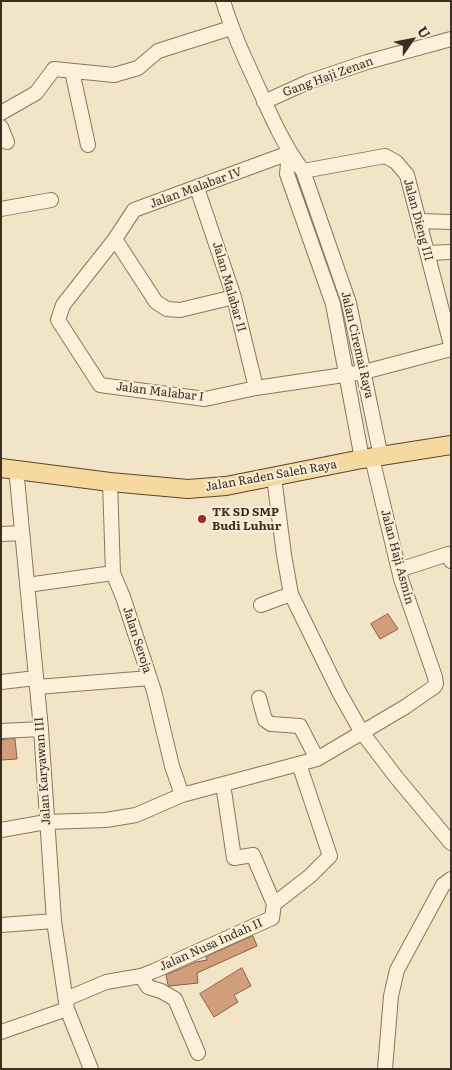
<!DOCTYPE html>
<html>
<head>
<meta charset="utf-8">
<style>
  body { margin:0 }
  #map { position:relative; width:452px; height:1070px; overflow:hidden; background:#f1e4c7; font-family:Literata,serif }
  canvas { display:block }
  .frame { position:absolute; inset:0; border:2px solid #3e2e1f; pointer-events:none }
  .north { position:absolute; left:387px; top:15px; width:50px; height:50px; -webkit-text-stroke:4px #f8eed7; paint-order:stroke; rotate:57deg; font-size:14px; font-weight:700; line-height:20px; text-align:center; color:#3e2e1f }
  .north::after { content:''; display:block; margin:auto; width:18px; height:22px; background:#3e2e1f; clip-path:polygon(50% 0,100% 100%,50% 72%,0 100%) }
</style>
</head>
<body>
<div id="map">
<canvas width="452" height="1070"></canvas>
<div class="frame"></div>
<div class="north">U</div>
</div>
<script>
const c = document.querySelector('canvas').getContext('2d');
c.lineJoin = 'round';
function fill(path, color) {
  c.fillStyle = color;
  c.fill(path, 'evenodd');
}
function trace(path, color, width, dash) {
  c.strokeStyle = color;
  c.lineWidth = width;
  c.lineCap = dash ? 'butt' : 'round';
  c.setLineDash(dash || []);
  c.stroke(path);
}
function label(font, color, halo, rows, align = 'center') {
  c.font = font + ' Literata,serif';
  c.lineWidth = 4;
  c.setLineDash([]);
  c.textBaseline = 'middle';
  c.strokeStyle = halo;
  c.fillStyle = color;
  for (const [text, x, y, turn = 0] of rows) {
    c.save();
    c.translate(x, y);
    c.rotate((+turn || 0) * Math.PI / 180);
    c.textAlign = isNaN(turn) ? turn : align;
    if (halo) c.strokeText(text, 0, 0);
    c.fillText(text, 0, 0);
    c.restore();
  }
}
const building = new Path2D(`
  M388,614L398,629L380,639L371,624Z
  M15,739L17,759L1,760V740Z
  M253,936L257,946L197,973L198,983L170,986L168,985L166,975L196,962L207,960L206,957Z
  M242,968L251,986L234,995L238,1002L214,1017L200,994Z`);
const minor = new Path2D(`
  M223,1C232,31 245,59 258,87C271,116 284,146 303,171L349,303L381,457
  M72,71L88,145
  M264,102L308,82L367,62L451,39
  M1,113L36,93L54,69L114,75L138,68L158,51L231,28
  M1,127L7,142
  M289,153L134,210L115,239L63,305L58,320L100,385L205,399L256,388L364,372L451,349
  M289,153L287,174L333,304L362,459
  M303,171L385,156L396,162L407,175L451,345
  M197,188L234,297L256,388
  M1,209L51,200
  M419,221L451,222
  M115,239L156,302L167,309L180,310L234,297
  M427,253L451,252
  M16,468L41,729L54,921L67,1009L91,1069
  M274,477L284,555L291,594L339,692L361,731L396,777L451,843
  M110,482L113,573L123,597L154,691L172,766L182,795
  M1,534L22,533
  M399,570L448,554L451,561
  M27,585L113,573
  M261,605L291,594
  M1,682L36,678
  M37,687L150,678
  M259,698L265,720L271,724L300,726L317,759
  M1,731L41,729
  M223,784L234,858L253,855L274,904
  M1,830L46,822L106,820L136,815L182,795L317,759L405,707L434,687L436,684L435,677L401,579L372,458
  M1,925L54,921
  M141,976L148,987L161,991L175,999L198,1053
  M66,999L106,982L141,976L154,971L272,918L274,904L310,876L330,856L299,764
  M1,1032L67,1009
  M385,1069L391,996L397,970L443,885L451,879`);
const major = new Path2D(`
  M1,468L110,482L188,489L226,486L362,459L451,445`);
const markers = [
  [202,519,5,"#a0282a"]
];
const streetNames = [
  ["Gang Haji Zenan",328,77,-20],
  ["Jalan Malabar IV",196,188,-20],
  ["Jalan Dieng III",418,220,75],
  ["Jalan Malabar II",229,287,74],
  ["Jalan Ciremai Raya",357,345,77],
  ["Jalan Malabar I",160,392,7],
  ["Jalan Raden Saleh Raya",271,476,-10],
  ["Jalan Haji Asmin",397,557,75],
  ["Jalan Seroja",137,640,72],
  ["Jalan Karyawan III",43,771,-94],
  ["Jalan Nusa Indah II",211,945,-24]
];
const poiNames = [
  ["TK SD SMP",212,512],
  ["Budi Luhur",212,526]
];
fill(building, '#d19e7b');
trace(building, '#8e5e3f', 1);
trace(minor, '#8e755b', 16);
trace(major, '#5c432f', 20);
trace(minor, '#fbf1db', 14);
trace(major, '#f5d99e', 18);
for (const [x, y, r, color] of markers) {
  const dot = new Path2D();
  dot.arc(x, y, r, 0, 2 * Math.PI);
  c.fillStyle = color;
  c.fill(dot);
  trace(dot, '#f8eed7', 2);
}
label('12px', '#3e2e1f', '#f8eed7', streetNames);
label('bold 12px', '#3e2e1f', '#f8eed7', poiNames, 'left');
</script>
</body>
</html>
